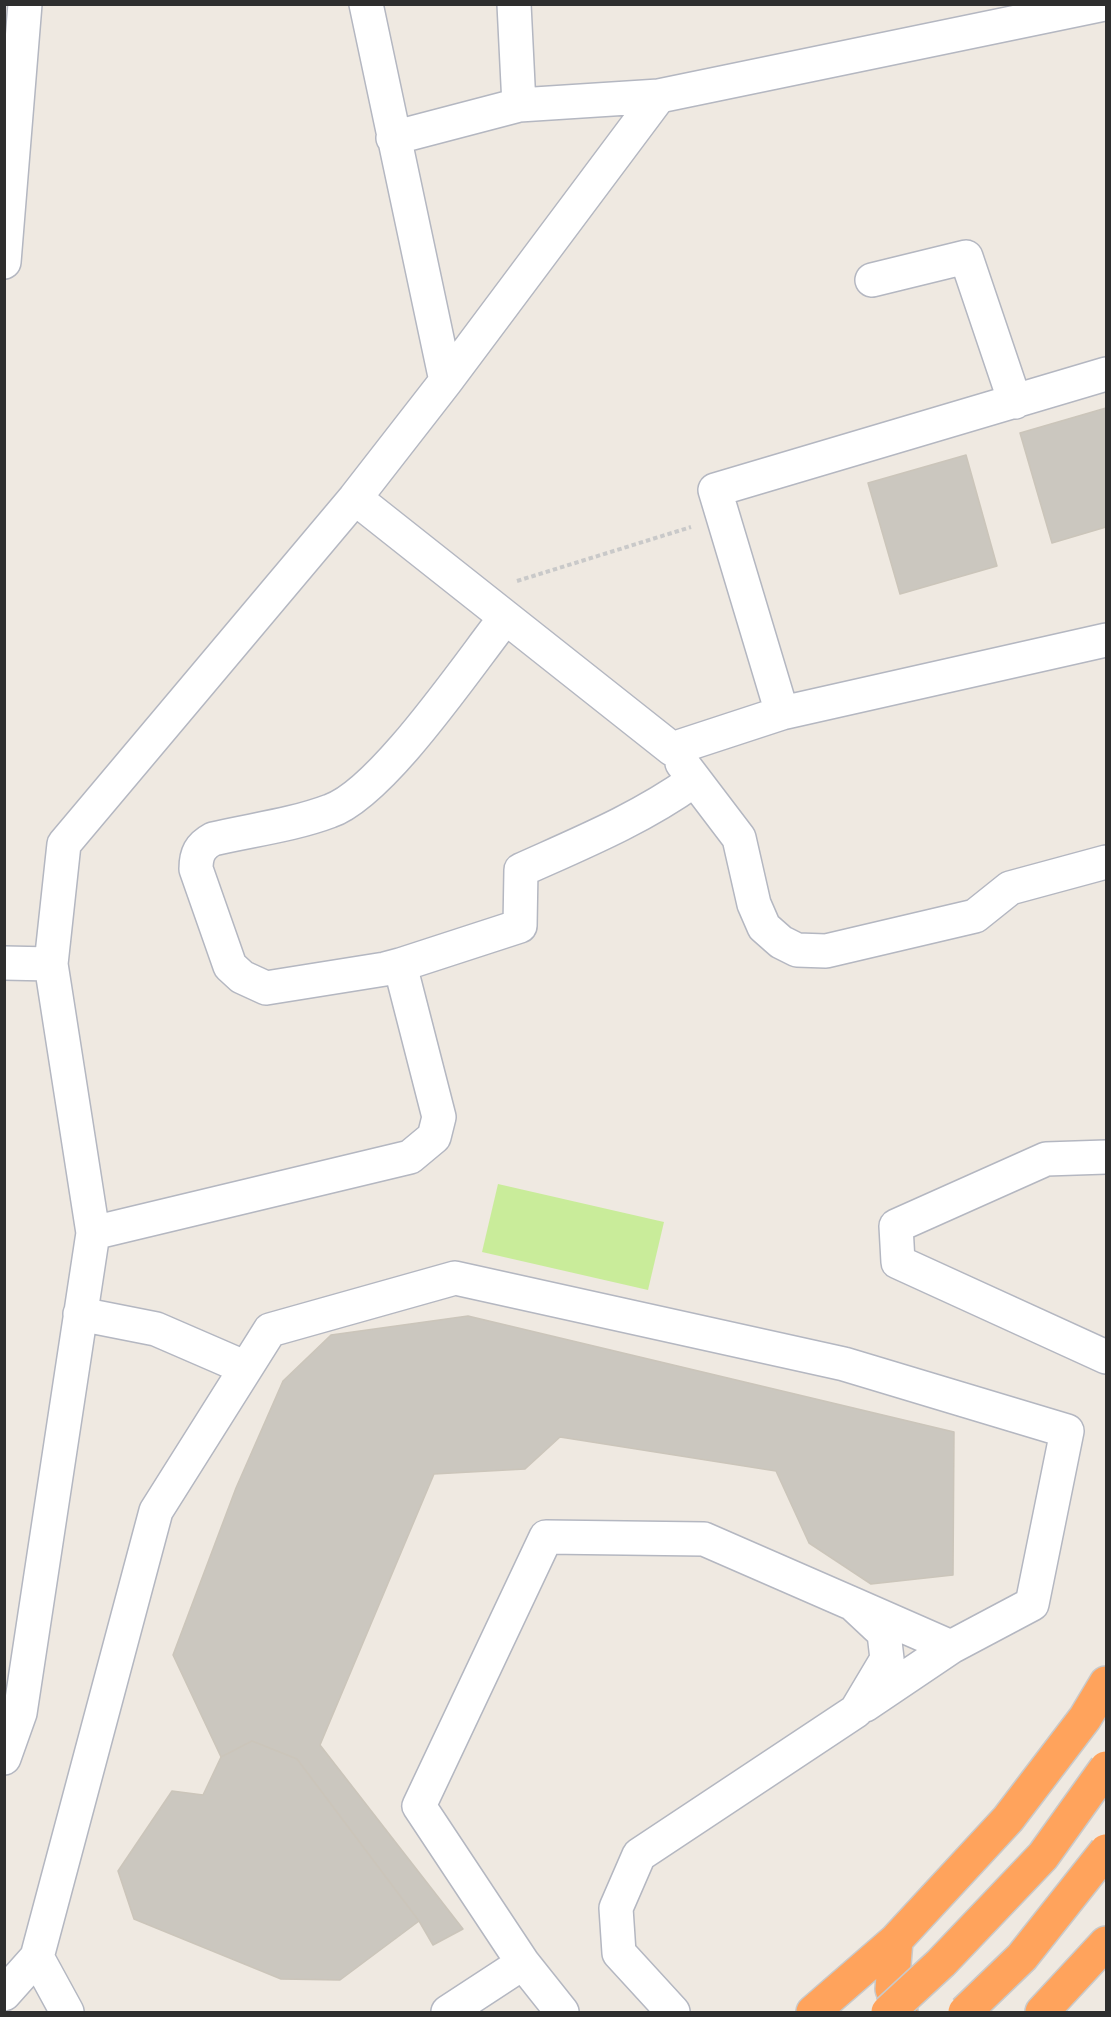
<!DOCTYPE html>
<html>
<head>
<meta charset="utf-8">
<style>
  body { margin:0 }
  #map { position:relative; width:1111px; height:2017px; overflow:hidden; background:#efe9e1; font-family:"Fira Sans Condensed",sans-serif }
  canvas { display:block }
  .frame { position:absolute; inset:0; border:6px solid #2e2e2e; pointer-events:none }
</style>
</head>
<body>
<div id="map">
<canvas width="1111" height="2017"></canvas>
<div class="frame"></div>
</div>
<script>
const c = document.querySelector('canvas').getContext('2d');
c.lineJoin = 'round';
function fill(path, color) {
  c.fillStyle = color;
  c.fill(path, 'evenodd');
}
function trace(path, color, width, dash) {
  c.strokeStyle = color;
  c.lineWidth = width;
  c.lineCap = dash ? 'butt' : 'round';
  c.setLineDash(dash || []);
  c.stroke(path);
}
const pitch = new Path2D(`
  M498,1184L664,1222L648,1290L482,1252Z`);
const building = new Path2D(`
  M1106,408V527L1052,543L1020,433Z
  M966,455L997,566L900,594L868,483Z
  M468,1316L954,1432L953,1575L871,1584L809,1543L776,1471L560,1437L525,1469L434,1474L320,1745L463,1929L433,1945L419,1921L297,1759L252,1741L221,1757L173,1655L236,1488L283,1381L331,1335Z
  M252,1741L297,1759L419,1921L340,1980L281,1979L134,1919L118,1871L172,1791L203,1795L221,1757Z`);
const path = new Path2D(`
  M517,581L691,527`);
const minor = new Path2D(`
  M366,4L446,381
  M514,4L519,105
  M393,138L519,105L659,96
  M4,262L25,4
  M872,280L966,257L1015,402
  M355,498L672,749L782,713L1106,640
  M782,713L715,490L1106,374
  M682,763L739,838L754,904L764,927L781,942L797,950L826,951L975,916L1010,888L1106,862
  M4,963L51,964
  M400,965L385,969L266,988L242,977L230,966L196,869C196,854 200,846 213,839C251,830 293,825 330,811C382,793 468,665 505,618
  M1106,1157L1046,1159L896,1226L898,1262L1106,1357
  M93,1233L410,1157L434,1137L439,1117L400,965L520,926L521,870C581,843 640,819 693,781
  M80,1314L156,1329L246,1368
  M865,1705L951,1647
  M4,1758L20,1713L93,1233L51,964L64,844L355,498L446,381L659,96L1104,4
  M4,1994L37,1957
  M67,2012L37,1957L156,1511L270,1330L455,1278L844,1364L1067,1431L1032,1604L951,1647L853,1604
  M448,2012L523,1963
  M562,2012L523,1963L419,1806L546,1537L704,1539L853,1604L884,1633L887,1659L856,1711L639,1855L616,1908L619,1953L673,2012`);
const highway = new Path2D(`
  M896,1940L892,1989L901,2012
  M813,2012L896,1940L1008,1819L1085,1718L1106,1683
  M1042,2012L1106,1943`);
const highwayBridge = new Path2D(`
  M888,2012L941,1963L1043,1856L1106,1768
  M965,2012L1022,1957L1106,1851`);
fill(pitch, '#c9ec9a');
fill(building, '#cbc7bf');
trace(building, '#cbc5ba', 1.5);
trace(minor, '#b4b7c1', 36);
trace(highway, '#c9c9c9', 36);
trace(path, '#c9c9c9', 4, [4.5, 3]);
trace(minor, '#fff', 33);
trace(highway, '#ffa35c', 33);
trace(highwayBridge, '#c9c9c9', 36, []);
trace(highwayBridge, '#ffa35c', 33);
</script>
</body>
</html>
